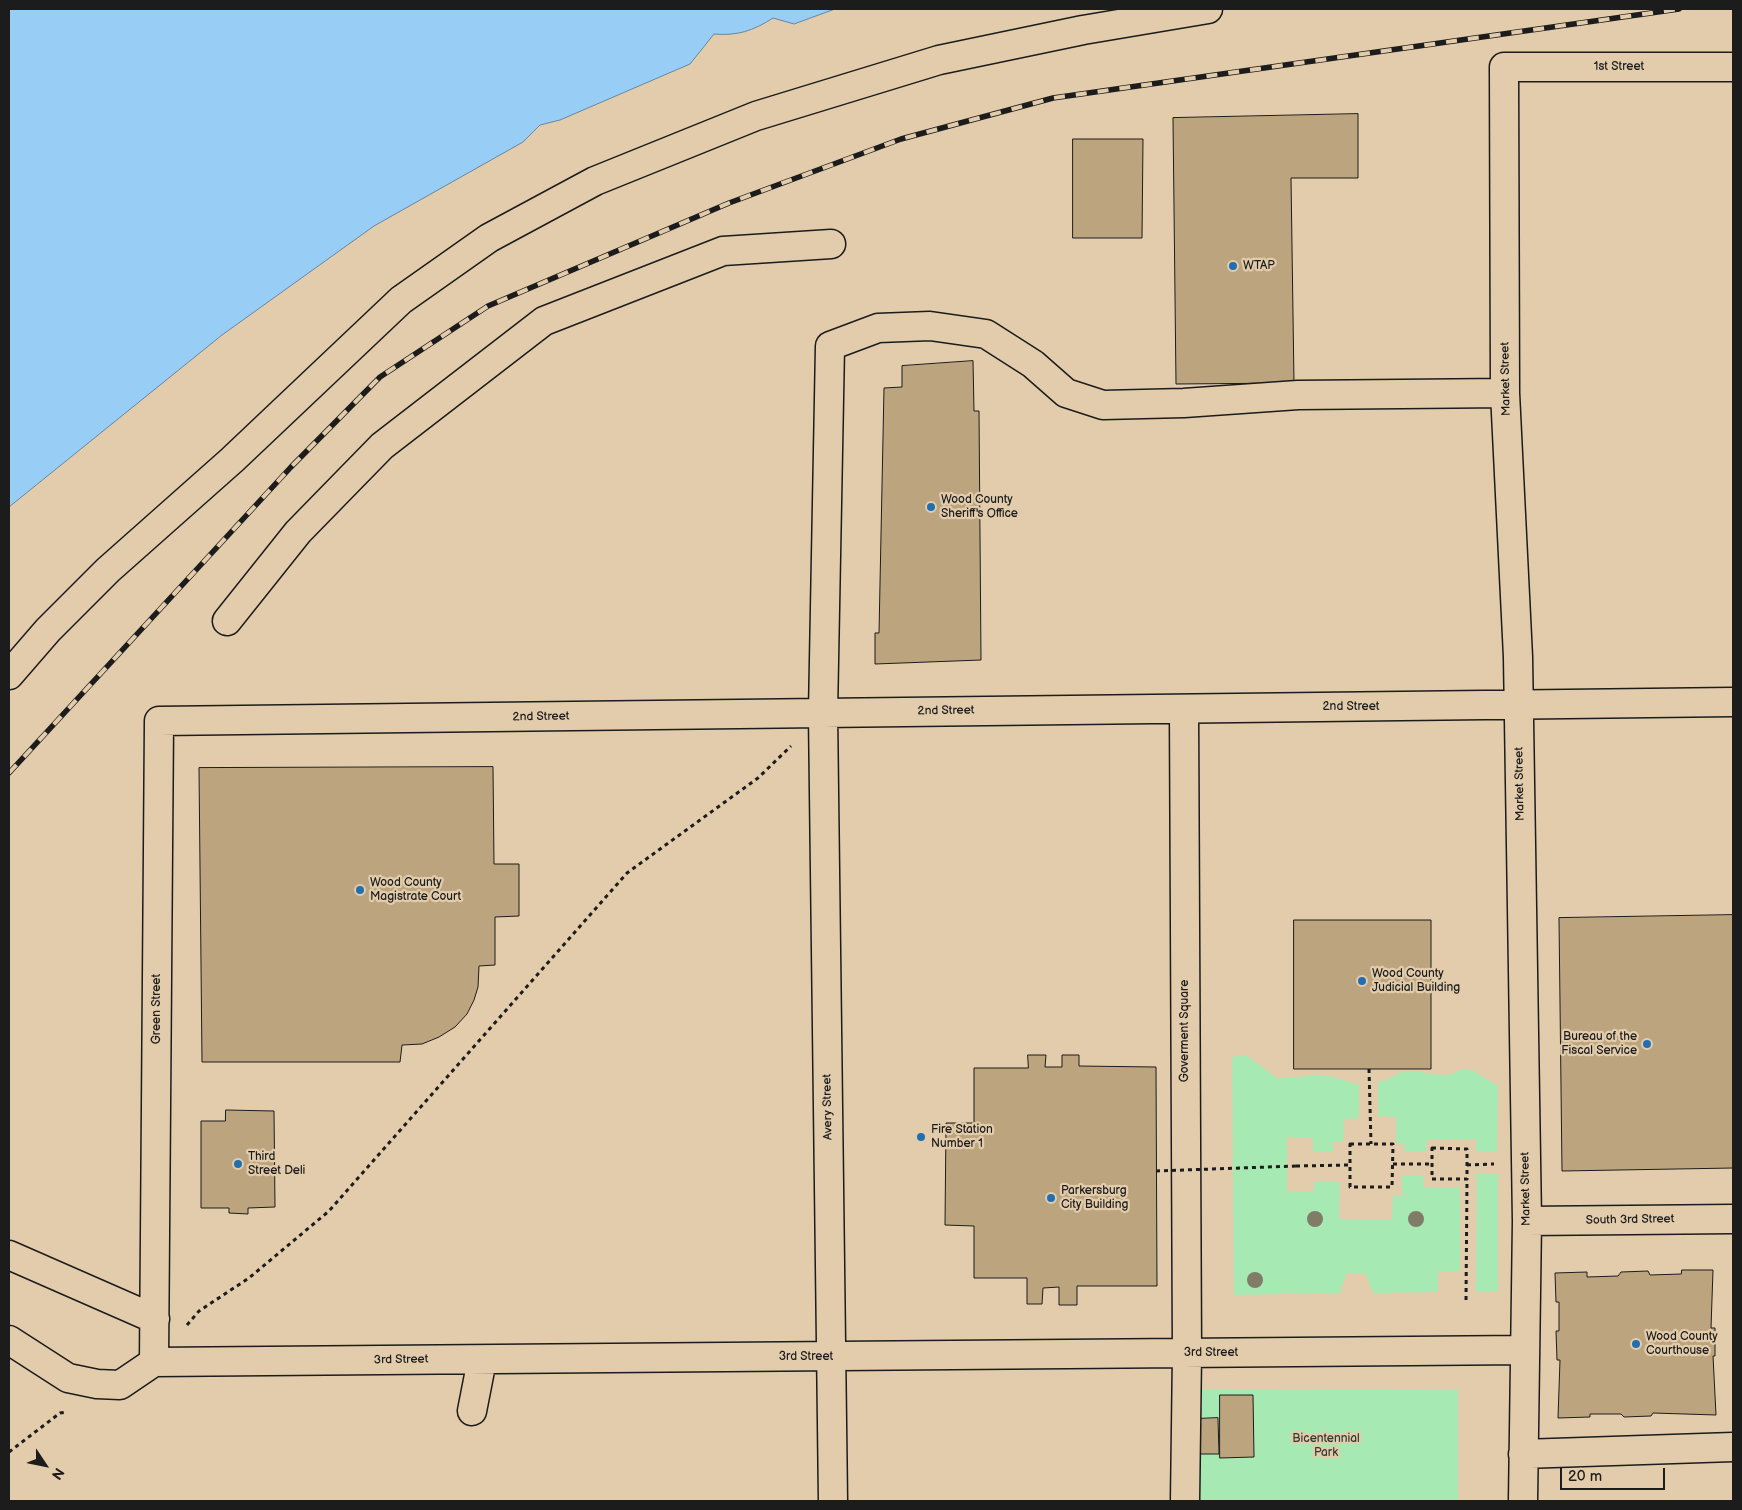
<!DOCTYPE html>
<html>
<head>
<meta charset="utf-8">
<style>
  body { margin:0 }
  #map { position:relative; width:1742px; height:1510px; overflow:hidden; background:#e2ccab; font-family:"Balsamiq Sans",sans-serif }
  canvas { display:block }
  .frame { position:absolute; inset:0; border:10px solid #1c1c1c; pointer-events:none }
  .north { position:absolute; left:20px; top:1440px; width:50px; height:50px; -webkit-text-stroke:4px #e2ccab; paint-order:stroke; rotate:124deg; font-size:14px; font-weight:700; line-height:20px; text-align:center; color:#1c1c1c }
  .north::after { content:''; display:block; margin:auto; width:18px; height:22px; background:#1c1c1c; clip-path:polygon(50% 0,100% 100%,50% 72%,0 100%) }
  .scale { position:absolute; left:1560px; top:1468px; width:105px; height:22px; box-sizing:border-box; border:2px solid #1c1c1c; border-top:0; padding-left:6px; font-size:15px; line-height:18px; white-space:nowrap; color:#1c1c1c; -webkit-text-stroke:4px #e2ccab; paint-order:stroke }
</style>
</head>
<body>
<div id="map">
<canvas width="1742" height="1510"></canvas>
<div class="frame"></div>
<div class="north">N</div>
<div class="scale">20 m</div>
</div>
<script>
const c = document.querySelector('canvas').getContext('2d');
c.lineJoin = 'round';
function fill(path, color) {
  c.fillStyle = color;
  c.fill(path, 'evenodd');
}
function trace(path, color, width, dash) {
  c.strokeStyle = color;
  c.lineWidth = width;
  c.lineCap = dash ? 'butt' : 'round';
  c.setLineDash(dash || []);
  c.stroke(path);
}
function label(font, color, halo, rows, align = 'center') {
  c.font = font + ' "Balsamiq Sans",sans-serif';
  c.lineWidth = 4.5;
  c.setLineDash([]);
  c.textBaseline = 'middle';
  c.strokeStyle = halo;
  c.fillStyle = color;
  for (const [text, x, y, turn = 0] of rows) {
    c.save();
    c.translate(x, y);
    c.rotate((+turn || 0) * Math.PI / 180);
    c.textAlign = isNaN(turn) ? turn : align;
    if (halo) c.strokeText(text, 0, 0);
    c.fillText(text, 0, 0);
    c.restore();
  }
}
const green = new Path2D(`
  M1246,1055L1277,1078L1327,1075L1359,1085V1118L1344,1119L1343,1142H1333V1152H1313V1138L1287,1137V1192H1314V1181H1340L1339,1219H1392L1393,1195H1402V1175H1423L1424,1187H1460V1271H1438V1292L1373,1293L1366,1274H1347L1339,1293L1234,1295L1232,1057Z
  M1461,1069H1470L1498,1086L1497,1152H1476V1139H1427L1426,1152H1405L1404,1143H1396V1117L1378,1116V1082C1389,1081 1394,1074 1403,1072C1423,1068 1445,1083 1461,1069Z
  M1477,1174H1498V1291L1476,1292Z
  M1458,1389V1501H1194V1390Z`);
const water = new Path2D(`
  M9,9H835L794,24L773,18C753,31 737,36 714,34L690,64L560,120L540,125L523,142L374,226L222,335L9,507Z`);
const building = new Path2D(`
  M1358,114V178H1291L1294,383L1176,384L1173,118Z
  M1073,139H1143L1142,238H1073Z
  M973,361L974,411H979L981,660L875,664V633H879L884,388L902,387V366Z
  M493,767L494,864H519V916L495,917V965L479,966L478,987L474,1000L467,1014L455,1027L439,1037L422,1044L402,1045L400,1062H202L199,768Z
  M1733,915V1168L1562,1171L1559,918Z
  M1294,920H1431V1069H1294Z
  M1028,1055H1046L1045,1067H1062V1055H1079V1066L1156,1067L1157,1286H1077V1305H1059V1287L1043,1288L1042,1304H1027V1278H974V1226L945,1225L946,1123H974V1068H1028Z
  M226,1110L274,1111L275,1207L248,1208V1214L229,1213V1208H201V1121H225Z
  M1682,1270H1713L1711,1328H1715V1356H1713L1716,1415L1653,1413L1651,1416L1624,1417L1621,1414H1590V1417L1558,1418L1560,1360H1557L1556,1331H1559V1302H1556L1555,1273L1587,1272V1277L1618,1276L1621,1272L1648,1271L1650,1275L1681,1274Z
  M1220,1395H1253L1254,1457L1220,1458Z
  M1218,1418L1219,1454H1196L1195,1419Z`);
const path = new Path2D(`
  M1369,1069L1371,1144
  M1350,1144H1393L1392,1187H1350Z
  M1432,1148L1467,1149V1179H1432Z
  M1393,1164H1432
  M1467,1165L1494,1164
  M1296,1166L1350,1165
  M1466,1300L1467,1179
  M187,1325L199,1311L249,1278L329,1211L627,873L758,778L791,746
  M9,1452L60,1413L67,1412`);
const minor = new Path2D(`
  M227,621L298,532L382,446L544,321L723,251L831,244
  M9,675L48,630L108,570L232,460L401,300L489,238L595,181L756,116L939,60L1083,30L1208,9
  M1184,709L1187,1354L1185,1501
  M1527,1221L1733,1219
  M9,1255L155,1319
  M9,1340L68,1378L97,1384L120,1385L154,1362
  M1524,1350L154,1362L159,721L1733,702
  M472,1411L482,1360
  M1523,1454L1733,1447
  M833,1501L823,713L830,346L878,328L930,326L986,334L1033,364L1066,393L1103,405L1184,403L1298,395L1505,393
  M1523,1501L1527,1221L1518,657L1505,393L1504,67H1733`);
const rail = new Path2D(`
  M9,773L291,467L380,377L488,306L729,203L901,139L1053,98L1679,9`);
const pathBridge = new Path2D(`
  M1156,1171L1296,1166`);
const trees = [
  [1315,1219],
  [1416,1219],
  [1255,1280]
];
const markers = [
  [1233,266,5,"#1f6fb2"],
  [931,507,5,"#1f6fb2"],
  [360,890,5,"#1f6fb2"],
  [1362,981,5,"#1f6fb2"],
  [1647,1044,5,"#1f6fb2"],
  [921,1137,5,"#1f6fb2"],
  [238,1164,5,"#1f6fb2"],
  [1051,1198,5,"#1f6fb2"],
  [1636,1344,5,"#1f6fb2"]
];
const streetNames = [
  ["1st Street",1619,67],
  ["Market Street",1506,379,-91],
  ["2nd Street",1351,707],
  ["2nd Street",946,711,-1],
  ["2nd Street",541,717,-1],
  ["Market Street",1520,784,-91],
  ["Green Street",157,1009,-90],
  ["Goverment Square",1185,1031,-90],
  ["Avery Street",828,1107,-91],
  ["Market Street",1526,1189,-91],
  ["South 3rd Street",1630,1220,-1],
  ["3rd Street",1211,1353],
  ["3rd Street",806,1357],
  ["3rd Street",401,1360,-1]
];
const poiNames = [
  ["WTAP",1243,266],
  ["Wood County",941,500],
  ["Sheriff's Office",941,514],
  ["Wood County",370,883],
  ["Magistrate Court",370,897],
  ["Wood County",1372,974],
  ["Judicial Building",1372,988],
  ["Bureau of the",1637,1037,"right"],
  ["Fiscal Service",1637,1051,"right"],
  ["Fire Station",931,1130],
  ["Number 1",931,1144],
  ["Third",248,1157],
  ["Street Deli",248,1171],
  ["Parkersburg",1061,1191],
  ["City Building",1061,1205],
  ["Wood County",1646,1337],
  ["Courthouse",1646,1351]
];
const parkNames = [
  ["Bicentennial",1326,1439],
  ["Park",1326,1453]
];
fill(green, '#a7e9b2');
fill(water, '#98cdf6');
trace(water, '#66869f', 1);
fill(building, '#bca57e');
trace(building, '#1c1c1c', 1);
trace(minor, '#1c1c1c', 31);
trace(path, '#1c1c1c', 3, [4, 4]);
trace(minor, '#e2ccab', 28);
trace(rail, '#1c1c1c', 5.5);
trace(rail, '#e2ccab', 4, [11]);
trace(pathBridge, '#1c1c1c', 3, [4, 4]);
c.fillStyle = '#817c68';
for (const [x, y] of trees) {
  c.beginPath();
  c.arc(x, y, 8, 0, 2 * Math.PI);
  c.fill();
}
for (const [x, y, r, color] of markers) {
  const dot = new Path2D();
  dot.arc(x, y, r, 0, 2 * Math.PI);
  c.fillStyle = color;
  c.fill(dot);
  trace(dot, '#e2ccab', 2);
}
label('12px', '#1c1c1c', '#e2ccab', streetNames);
label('12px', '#1c1c1c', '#e2ccab', poiNames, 'left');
label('12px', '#313b32', '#e2ccab', parkNames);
</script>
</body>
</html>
